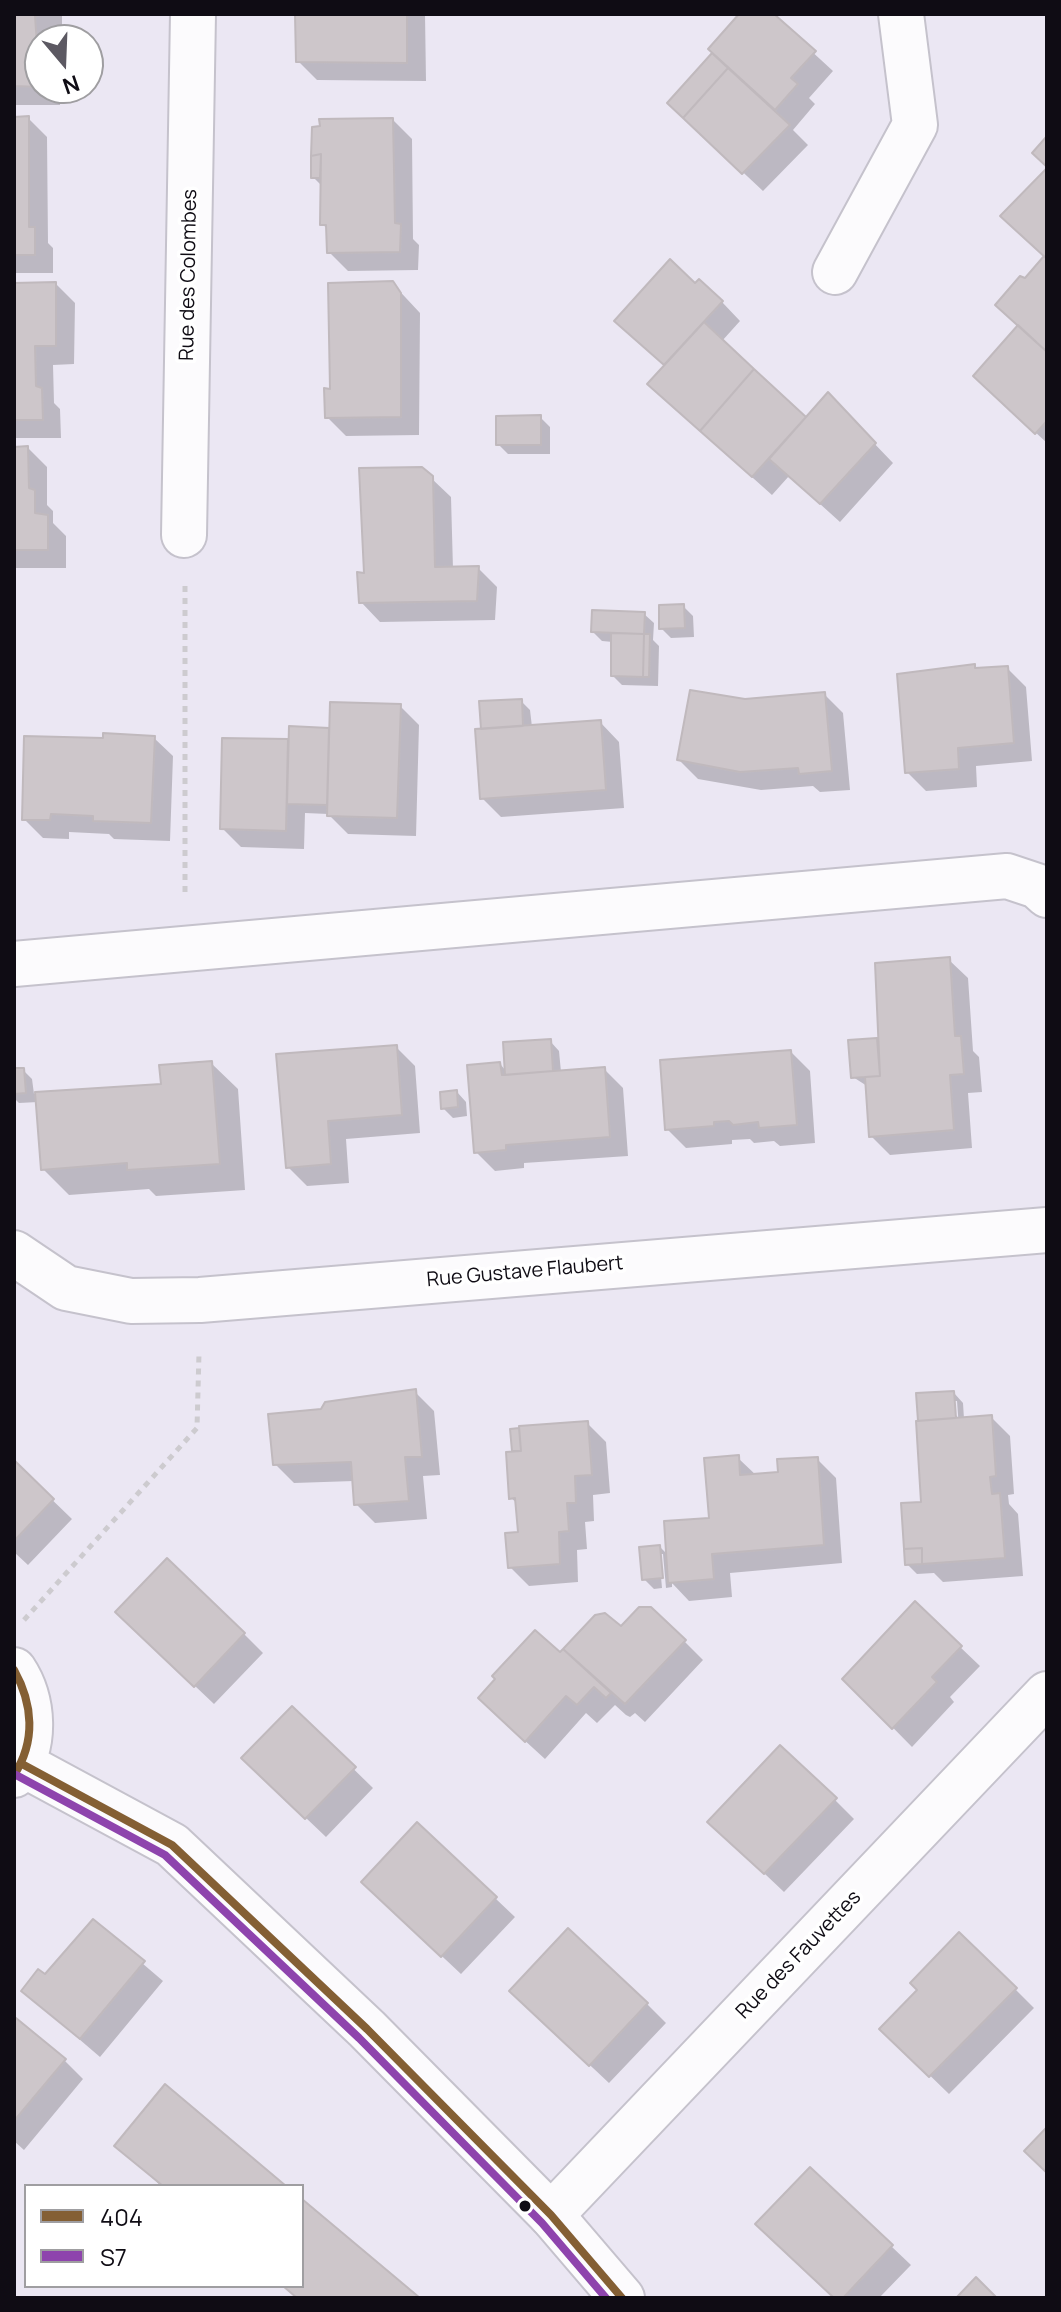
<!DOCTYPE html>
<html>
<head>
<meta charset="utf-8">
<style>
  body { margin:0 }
  #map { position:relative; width:1061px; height:2312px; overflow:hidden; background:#ebe7f3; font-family:Manrope,sans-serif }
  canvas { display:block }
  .frame { position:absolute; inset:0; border:16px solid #0f0c14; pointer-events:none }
  .legend { position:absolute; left:24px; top:2184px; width:280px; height:104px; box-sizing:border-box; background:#fff; border:2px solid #9f9ea1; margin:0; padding:10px 14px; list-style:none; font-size:24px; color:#0f0c14 }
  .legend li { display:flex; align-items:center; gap:16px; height:40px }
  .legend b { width:40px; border:2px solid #9f9ea1 }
  .north { position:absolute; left:24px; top:24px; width:80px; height:80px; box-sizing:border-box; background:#fff; border:2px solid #9f9ea1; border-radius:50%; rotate:161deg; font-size:22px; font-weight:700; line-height:32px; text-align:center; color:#0f0c14 }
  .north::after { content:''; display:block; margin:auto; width:28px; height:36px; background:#5c5962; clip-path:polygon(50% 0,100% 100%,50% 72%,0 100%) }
</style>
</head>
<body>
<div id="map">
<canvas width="1061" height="2312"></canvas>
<div class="frame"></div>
<ul class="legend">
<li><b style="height:10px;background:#845f34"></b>404</li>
<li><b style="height:10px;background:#8e44ad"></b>S7</li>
</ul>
<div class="north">N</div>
</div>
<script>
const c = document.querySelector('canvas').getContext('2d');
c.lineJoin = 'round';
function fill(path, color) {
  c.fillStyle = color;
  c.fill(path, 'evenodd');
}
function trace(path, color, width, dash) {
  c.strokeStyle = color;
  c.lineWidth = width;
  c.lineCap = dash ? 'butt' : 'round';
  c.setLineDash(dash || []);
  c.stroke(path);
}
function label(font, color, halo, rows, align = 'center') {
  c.font = font + ' Manrope,sans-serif';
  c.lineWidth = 7;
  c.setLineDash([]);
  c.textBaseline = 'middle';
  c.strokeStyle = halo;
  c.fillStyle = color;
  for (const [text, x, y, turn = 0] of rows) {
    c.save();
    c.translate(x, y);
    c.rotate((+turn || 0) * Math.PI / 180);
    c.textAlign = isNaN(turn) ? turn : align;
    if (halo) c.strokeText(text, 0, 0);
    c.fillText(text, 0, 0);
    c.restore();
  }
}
const shadow = new Path2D(`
  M14,14H62V34H53V40H40V88H60V105H14Z
  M297,14H425L426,81L317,80L298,61Z
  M742,14H771L833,71L809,98L815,104L793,130L808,145L763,191L669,103L730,73Z
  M28,118L47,137L48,243L53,248V273H14V119Z
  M393,120L412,139L413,239L419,245L418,270L348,271L329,252V230L322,224L323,187L313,177L314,129Z
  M1047,172V443L994,394L1020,326L1025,281L1046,257L1003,216Z
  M392,283L420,313L419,435L346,436L327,417Z
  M56,284L75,303L74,364L53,365L54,403L60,409L61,438H14V285Z
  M695,286L722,302L740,321L722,341L806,420L846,414L893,463L840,522L789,476L772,495L669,403L666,366L636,340Z
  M540,417L550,427V454H508L498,444Z
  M28,448L47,467V505L53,511V523L66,536V568H14V449Z
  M431,478L451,497L453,569L478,568L497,587L495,620L380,622L361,602L366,575Z
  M683,606L693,616L694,637L671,638L661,628Z
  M644,614L654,623L653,640L659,646L658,686L622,685L613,676V642L602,641L593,632Z
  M974,666L978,670L1007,668L1026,687L1032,761L976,766L977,787L926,791L907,772Z
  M824,694L843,713L850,790L820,792L813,786L761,790L698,779L679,760L744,701Z
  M521,701L530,710L532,727L600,722L619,742L624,808L501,817L482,798L483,731Z
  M400,706L419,725L416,836L348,834L328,814L305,813L304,849L241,847L222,828L224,740L290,742L328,730L331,732Z
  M26,738H154L173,756L170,841L114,839L109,834L69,832V839L43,838L24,819Z
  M949,960L968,978L973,1051L979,1057L982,1092L968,1093L972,1148L890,1155L871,1136L867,1086L853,1077L877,1040L881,1044Z
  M550,1041L559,1051L561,1072L604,1069L623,1088L628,1156L524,1163V1168L495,1171L476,1152L500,1064L507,1072Z
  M396,1047L415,1066L420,1133L346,1139L349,1183L307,1186L288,1167L278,1056Z
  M791,1052L810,1071L815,1143L780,1146L774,1141L754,1143L750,1139L732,1140V1144L686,1148L667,1129Z
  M211,1063L238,1089L245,1190L156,1196L149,1189L69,1195L43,1169L38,1102L19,1103L14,1098V1070H23L32,1079L34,1094L163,1086Z
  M457,1092L466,1102L467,1116L453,1118L443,1108Z
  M415,1392L434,1411L440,1475L423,1476L427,1519L375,1523L356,1504L354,1481L294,1483L275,1464L322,1411Z
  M954,1393L963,1403L964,1419L991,1417L1010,1436L1014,1494L1008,1495L1009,1504L1018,1514L1023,1576L943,1582L934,1573L917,1574L907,1564ZM953,1401H957L959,1428H955Z
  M587,1423L606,1442L610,1493L593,1495L594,1521L585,1522L587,1549L577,1550L578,1582L529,1586L510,1567L520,1534L518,1504L511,1498L517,1453L512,1431Z
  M738,1458L757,1476L781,1474L817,1459L836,1478L842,1563L730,1573L732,1597L689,1601L672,1583V1587L666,1588L663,1554H659L662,1588L654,1589L644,1579L660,1547L668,1555L711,1520Z
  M14,1463L72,1519L28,1565L14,1552Z
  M915,1604L980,1666L950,1697L954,1702L912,1747L845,1679Z
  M596,1617L621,1629L684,1641L703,1660L645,1722L635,1713L630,1717L626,1715L615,1705L597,1723L586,1713L545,1759L499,1717Z
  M137,1631L244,1634L263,1653L214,1704Z
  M292,1709L373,1788L326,1837L263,1777Z
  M835,1800L854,1819L784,1892L729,1840Z
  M417,1824L515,1917L461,1974L382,1900Z
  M94,1922L163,1981L100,2057L23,1991L46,1977Z
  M1015,1989L1034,2008L949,2094L882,2029Z
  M647,2004L666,2023L609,2083L530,2009Z
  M14,2024L64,2060L83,2079L24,2150L14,2141Z
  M117,2146L283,2186H161Z
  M810,2169L911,2265L879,2298H836Z`);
const building = new Path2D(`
  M14,14H43L35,16L40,87L14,86Z
  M295,14H407V63L296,62Z
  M739,14H774L816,51L791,78L798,84L775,110L708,49Z
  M712,53L728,68L683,118L667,103Z
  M728,68L790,125L742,174L683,118Z
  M29,116V227H35V255H14V117Z
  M393,118L395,223L401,224L400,252L327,253L326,225H320L321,154L311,156L312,127L320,126L319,119Z
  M1047,136V167L1032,153Z
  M321,154L320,178H311V156Z
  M1047,168V259L1000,216Z
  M1044,256L1047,259V352L995,305L1020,276L1025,278Z
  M670,259L695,283L699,279L723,301L664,365L614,321Z
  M393,281L401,293V417L325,418L324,388L330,389L328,283Z
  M56,282V346H35L36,386L42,388L43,420H14V283Z
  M704,322L754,369L700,431L647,384Z
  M1018,325L1047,352V421L1035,434L973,376Z
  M754,369L806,417L752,477L700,431Z
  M828,392L876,443L820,504L769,459Z
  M541,415V445H496V416Z
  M28,446L29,488L35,490V513L48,515V550H14V447Z
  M422,467L433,476L435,567L479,566L477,601L359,603L357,572L364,573L359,468Z
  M684,604L685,628L659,629V605Z
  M592,610L645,612L644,634L591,632Z
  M611,633L644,634L643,677L611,676Z
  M644,634H650L649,677H643Z
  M975,664V668L1008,666L1014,743L958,748L959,769L905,773L897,674Z
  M690,690L745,699L825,692L832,771L799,774L798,768L740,772L677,760Z
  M522,699L523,726L481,729L479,701Z
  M330,702L401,704L397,818L327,816Z
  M601,720L606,790L480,799L475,729Z
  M289,726L329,728L327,805L287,804Z
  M103,733L155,736L151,823L93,821V816L51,814L50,820H22L24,736L103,738Z
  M222,738L288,739L286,831L220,829Z
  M950,957L955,1036H961L964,1074L950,1075L954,1130L869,1137L865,1077L880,1076L875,963Z
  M877,1038L880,1076L851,1078L848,1040Z
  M551,1039L553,1071L505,1075L503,1042Z
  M397,1045L402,1115L328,1121L331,1164L286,1168L276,1054Z
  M791,1050L797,1125L759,1128L758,1122L733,1125L729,1121L714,1122V1126L665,1130L660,1060Z
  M212,1061L220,1164L127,1170V1163L41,1170L35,1092L161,1084L159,1065Z
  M500,1062L502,1075L605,1067L610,1137L506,1145V1150L474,1153L467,1065Z
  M14,1068H24L26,1093L14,1094Z
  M457,1090L458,1107L441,1109L440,1092Z
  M416,1389L422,1457H405L409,1501L354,1505L351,1462L273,1465L268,1414L321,1409L325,1402Z
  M954,1391L956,1418L918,1421L916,1393Z
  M992,1415L996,1476L990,1477L992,1494L1000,1493L1005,1558L922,1564V1548L904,1549L901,1503L921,1502L916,1421Z
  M588,1421L592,1475L575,1476L576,1503H567L569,1531L559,1532L560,1564L508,1568L505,1533L518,1532L515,1498L509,1499L506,1452L521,1451L519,1426Z
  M519,1428L521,1451H512L510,1429Z
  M739,1455L740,1475L778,1472L777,1459L818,1457L824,1545L712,1554L714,1579L668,1583L664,1521L709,1518L704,1458Z
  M14,1460L54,1499L14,1541Z
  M660,1545L663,1578L642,1580L639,1547Z
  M922,1548V1564L905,1565L904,1549Z
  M167,1558L245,1633L194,1687L115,1612Z
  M915,1601L962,1646L932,1677L937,1682L892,1729L842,1679Z
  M639,1607H651L686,1640L625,1704L563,1649L595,1615L605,1613L621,1626Z
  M535,1630L560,1652L563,1649L611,1693L606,1698L594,1687L577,1705L566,1696L525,1742L478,1698L495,1679L492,1676Z
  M292,1706L356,1767L305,1819L241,1758Z
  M780,1745L837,1798L764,1874L707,1822Z
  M417,1822L497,1897L441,1957L361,1882Z
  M93,1919L145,1961L80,2039L21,1991L38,1969L45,1974Z
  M568,1928L648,2003L589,2066L509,1991Z
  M959,1932L1017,1988L929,2077L879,2029L917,1990L910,1983Z
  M16,2018L66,2059L14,2121V2020Z
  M165,2084L286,2186H163L114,2146Z
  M1047,2127V2173L1024,2151Z
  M810,2167L893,2245L843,2298H834L755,2224Z
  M302,2199L420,2298H297L283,2286H302Z
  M976,2277L997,2298L957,2297Z`);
const path = new Path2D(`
  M185,586V896
  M24,1620L197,1428L199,1353`);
const minor = new Path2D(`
  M835,272L915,125L901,14
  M184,535L193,14
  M14,964L1007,876L1037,886L1047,895
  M14,1253L66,1288L131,1301L200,1300L1047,1230
  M551,2215L1047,1694`);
const major = new Path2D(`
  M14,1670C34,1700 37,1746 14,1775
  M22,1764L172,1845L367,2029L551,2215L622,2298`);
const bus1 = new Path2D(`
  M14,1670C33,1704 36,1741 14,1775
  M22,1764L172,1845L367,2029L551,2215L622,2298`);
const bus2 = new Path2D(`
  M16,1775L165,1855L359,2038L542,2223L606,2298`);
const markers = [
  [525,2206,7,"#0f0c14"]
];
const streetNames = [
  ["Rue des Colombes",189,275,-89],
  ["Rue Gustave Flaubert",525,1272,-5],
  ["Rue des Fauvettes",799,1955,-46]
];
fill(shadow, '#0003');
fill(building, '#cdc6ca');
trace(building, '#c0b9bd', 2);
trace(minor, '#c5c2cc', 48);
trace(major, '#c5c2cc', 48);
trace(path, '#cdcbcf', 5, [6, 6]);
trace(minor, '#fcfbfd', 44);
trace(major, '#fcfbfd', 44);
trace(bus1, '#845f34', 8);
trace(bus2, '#8e44ad', 8);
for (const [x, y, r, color] of markers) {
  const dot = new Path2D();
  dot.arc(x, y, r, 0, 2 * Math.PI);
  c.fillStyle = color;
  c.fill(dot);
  trace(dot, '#fff', 3);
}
label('20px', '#0f0c14', '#fff', streetNames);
</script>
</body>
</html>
